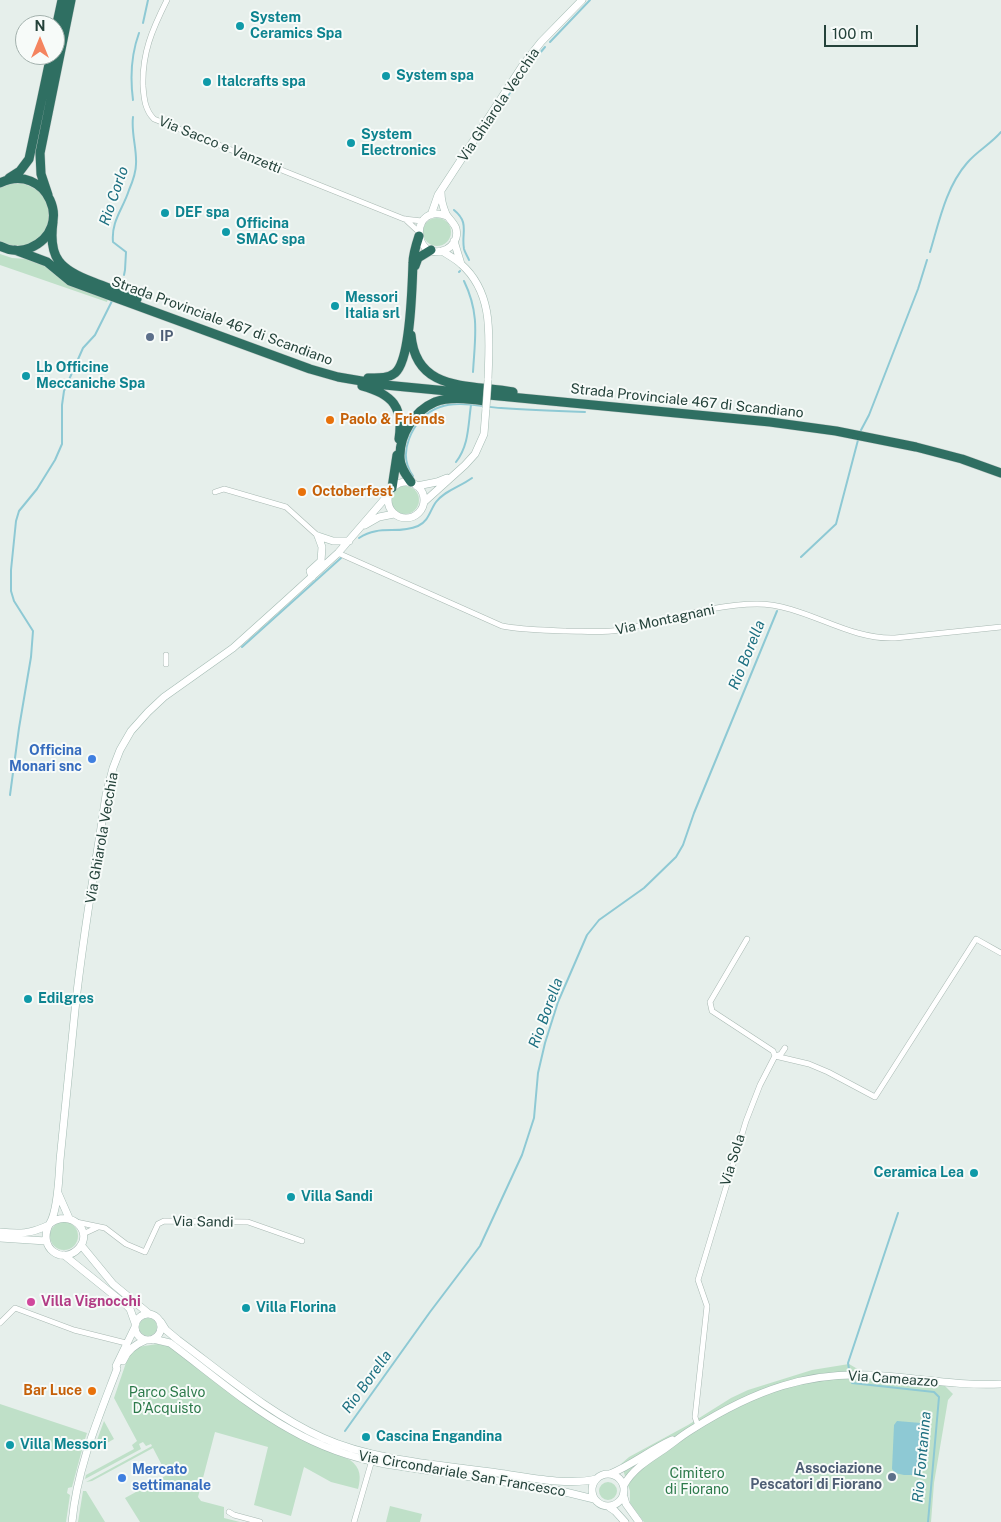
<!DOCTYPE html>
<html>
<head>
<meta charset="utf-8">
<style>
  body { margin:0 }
  #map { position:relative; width:1001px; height:1522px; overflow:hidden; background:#e6efeb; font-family:"Public Sans",sans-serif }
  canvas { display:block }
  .north { position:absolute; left:15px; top:15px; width:50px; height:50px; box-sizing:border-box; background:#f7fbf9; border:1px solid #a3b1ad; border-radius:50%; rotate:0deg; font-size:14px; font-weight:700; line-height:20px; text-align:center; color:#24423a }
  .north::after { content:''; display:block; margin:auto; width:18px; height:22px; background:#f4845f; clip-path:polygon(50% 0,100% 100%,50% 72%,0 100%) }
  .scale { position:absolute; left:824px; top:25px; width:94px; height:22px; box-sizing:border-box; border:2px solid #24423a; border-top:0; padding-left:6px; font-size:15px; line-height:18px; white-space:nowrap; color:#24423a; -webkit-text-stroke:4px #f7fbf9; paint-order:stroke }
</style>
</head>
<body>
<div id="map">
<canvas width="1001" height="1522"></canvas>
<div class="north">N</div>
<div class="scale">100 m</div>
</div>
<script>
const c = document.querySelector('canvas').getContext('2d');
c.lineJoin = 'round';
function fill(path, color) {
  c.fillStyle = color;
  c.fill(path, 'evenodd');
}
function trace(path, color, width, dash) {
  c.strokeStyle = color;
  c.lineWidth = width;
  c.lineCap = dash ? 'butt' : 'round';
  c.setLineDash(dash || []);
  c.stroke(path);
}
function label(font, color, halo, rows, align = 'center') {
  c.font = font + ' "Public Sans",sans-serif';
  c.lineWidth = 4;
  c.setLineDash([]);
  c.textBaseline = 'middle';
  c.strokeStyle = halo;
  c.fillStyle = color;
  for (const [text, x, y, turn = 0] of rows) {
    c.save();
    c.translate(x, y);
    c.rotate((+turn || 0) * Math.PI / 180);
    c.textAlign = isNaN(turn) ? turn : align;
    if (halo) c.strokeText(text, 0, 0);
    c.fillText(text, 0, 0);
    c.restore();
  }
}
const green = new Path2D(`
  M20,183C75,195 44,267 0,241V188L10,184Z
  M423 232a14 14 0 1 1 28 0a14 14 0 1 1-28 0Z
  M0,254L12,258L27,259L44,265L63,281L108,298L107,302L0,265Z
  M391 500a14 14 0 1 1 28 0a14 14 0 1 1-28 0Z
  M50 1236a14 14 0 1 1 28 0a14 14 0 1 1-28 0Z
  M139 1327a9 9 0 1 1 18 0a9 9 0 1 1-18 0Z
  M157,1344L169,1346L287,1432L350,1460C361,1468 361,1477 358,1489L331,1482L304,1467L291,1516L254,1505L268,1447L215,1432L198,1497L201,1501L224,1507V1518L240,1522H140L125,1498L167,1475L153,1448L92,1481L86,1482L152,1446L151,1444L146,1446L143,1442L139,1444L141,1449L85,1479L86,1475L134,1449L132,1445L137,1441L114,1398L129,1354L138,1347Z
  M849,1364L868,1375L940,1381L953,1394L948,1400L934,1483L931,1522H644L630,1503V1491L621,1464L629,1457L688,1425L731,1398L748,1390L812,1370Z
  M0,1404L87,1433L85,1439L82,1440L80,1444L83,1446L72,1487L68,1488L67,1493L70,1495L66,1522H0Z
  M104,1421L114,1439L93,1451Z
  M599 1491a9 9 0 1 1 18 0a9 9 0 1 1-18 0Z
  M83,1491H86L105,1522H78Z
  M390,1506L422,1514L420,1522H386Z`);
const water = new Path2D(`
  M897,1421L921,1423L923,1428L919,1472L916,1475H904L895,1473L892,1469L894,1425Z`);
const stream = new Path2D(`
  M143,23L148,0
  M550,42L590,0
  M133,100C130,77 131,55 139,33
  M479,139L524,72L545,47
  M454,210C470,223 461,233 464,249C465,253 468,257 469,260
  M930,252C939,222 946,187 967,163C977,151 991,144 1001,132
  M459,272L460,271
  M124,275L125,270L126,252L113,242C111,221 123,209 129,190C132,183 136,172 136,164C137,149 131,133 133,117
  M464,281C480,314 475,337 473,372
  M860,432L869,415L918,289L927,260
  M456,462C469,445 468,426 471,405
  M413,476C405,465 404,452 409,439C414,425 425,412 440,407C458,400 482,407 501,408C529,410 557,411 585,412
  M359,538C380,524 397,535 418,526C429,521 430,510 436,502C445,490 460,487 472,478
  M801,557L836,524L858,440
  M242,647L341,558
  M10,795L19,728L31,657L33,631L14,601L11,591V570L16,521L19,511L37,489L55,460L62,444V405L64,391L83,348L95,335L112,301
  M849,1369L848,1363L898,1213
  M851,1380L852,1383L934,1392L939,1397L928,1522
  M345,1431L430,1312L480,1246L522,1155L534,1118L538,1073L545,1043L558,1002L587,935L599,920L644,888L676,857L683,845L694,813L777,611`);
const street = new Path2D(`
  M167,0C152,30 142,53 143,86C144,99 145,110 154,119L404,219L422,221
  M405,219L419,232
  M215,492L224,489L286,507L318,536
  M338,553L502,626C523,630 545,630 566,631C584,631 602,633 619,630C664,622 711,604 757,604C805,604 846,640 895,638L1001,627
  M166,655V664
  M785,1048L781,1054L775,1056L809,1064L828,1072L875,1097L976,939L1001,953
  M76,1222L105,1228L126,1244L145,1252L158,1224L164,1221L248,1222L302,1241
  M83,1234L98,1227
  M0,1323L15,1308L74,1330L126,1343
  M698,1426L695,1417L707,1306L698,1280L746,1121L760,1085L775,1056L773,1051L712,1011L710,1002L747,939
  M229,1512L234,1515L260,1522
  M354,1522L372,1460`);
const secondary = new Path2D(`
  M441,192C441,199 443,207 446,214C451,222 459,226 456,238C454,244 449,249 442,251C411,259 411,202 447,216
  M431,215L438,195L523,65L541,42L582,0
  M454,241L461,264
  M442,251C448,255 456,259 461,264C495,294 489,339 488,380
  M388 500a18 18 0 1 1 36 0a18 18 0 1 1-36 0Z
  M417,486L437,482L447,478
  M424,502L465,465L475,454L484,434L486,408
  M365,525L379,517L394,514
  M318,536L333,541H349
  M312,577L310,571L321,561L322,547L318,536
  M58,1193L69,1218
  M51,1223C70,1209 94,1231 79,1248C63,1266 36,1248 50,1223C58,1210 59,1176 60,1160C65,1113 69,1067 74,1020C81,945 95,869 106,795L113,768L120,750L131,731L148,712L164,697L233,648L283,603L338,553L388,495
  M0,1232C20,1234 30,1234 49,1225
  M0,1238L46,1241
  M81,1245L113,1284L148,1313
  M64,1255L126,1305L130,1309L135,1323
  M135 1327a13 13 0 1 1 26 0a13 13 0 1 1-26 0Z
  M161,1322L166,1330L178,1340C225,1375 270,1414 323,1438C374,1461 443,1465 498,1473C526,1477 570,1486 596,1479
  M153,1339L170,1343C209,1372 249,1407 291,1430C319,1446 353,1458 385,1464L557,1490L594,1499
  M123,1361C127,1350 136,1344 146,1340
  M592 1490a16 16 0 1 1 32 0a16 16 0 1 1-32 0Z
  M610,1474C632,1465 650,1450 672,1440
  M624,1485C633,1469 648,1460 663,1450C672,1444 681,1436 691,1430C753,1391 809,1369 884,1376C923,1379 961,1386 1001,1384
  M624,1497L626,1504L639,1522
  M609,1507L615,1511L625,1522
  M72,1522C77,1468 98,1419 117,1369L116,1366L135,1327`);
const highway = new Path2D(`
  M55,33L62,0
  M9,178L20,171L29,159L51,55
  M0,183C46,161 77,228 30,248C21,252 9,251 0,246
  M48,195L41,174L40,153L71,0
  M53,222C48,258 60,270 93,282C108,288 122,293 137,299
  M15,250L47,262L70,281L310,369L338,377L385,385L770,422L836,431L916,447L962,459L1001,473
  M415,266L418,258L431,250
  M411,335C416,393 470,384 513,392
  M368,378C378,378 387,379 395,373C411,360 412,285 413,263C413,254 416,245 419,236
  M362,386C392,394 404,407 399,439
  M411,482C406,475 400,467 400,458C399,435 414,411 435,402C450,396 470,399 485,401
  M392,488L397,455`);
const secondaryBridge = new Path2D(`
  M486,408L488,380`);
const markers = [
  [240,26,5,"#0f9aa8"],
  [386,76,5,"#0f9aa8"],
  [207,82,5,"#0f9aa8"],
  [351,143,5,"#0f9aa8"],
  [165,213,5,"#0f9aa8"],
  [226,232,5,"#0f9aa8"],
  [335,306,5,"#0f9aa8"],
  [150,337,5,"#5c6f8a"],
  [26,376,5,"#0f9aa8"],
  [330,420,5,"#e8710a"],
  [302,492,5,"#e8710a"],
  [92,759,5,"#3f7fe0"],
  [28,999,5,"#0f9aa8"],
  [974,1173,5,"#0f9aa8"],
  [291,1197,5,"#0f9aa8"],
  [31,1302,5,"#d1479c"],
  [246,1308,5,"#0f9aa8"],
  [92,1391,5,"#e8710a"],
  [366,1437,5,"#0f9aa8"],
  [10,1445,5,"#0f9aa8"],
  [892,1477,5,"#5c6f8a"],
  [122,1478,5,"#3f7fe0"]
];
const cultureNames = [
  ["System",250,18],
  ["Ceramics Spa",250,34],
  ["System spa",396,76],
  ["Italcrafts spa",217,82],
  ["System",361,135],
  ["Electronics",361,151],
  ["DEF spa",175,213],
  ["Officina",236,224],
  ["SMAC spa",236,240],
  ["Messori",345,298],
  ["Italia srl",345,314],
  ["Lb Officine",36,368],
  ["Meccaniche Spa",36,384],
  ["Edilgres",38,999],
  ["Ceramica Lea",964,1173,"right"],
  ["Villa Sandi",301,1197],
  ["Villa Florina",256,1308],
  ["Cascina Engandina",376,1437],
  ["Villa Messori",20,1445]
];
const streetNames = [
  ["Via Ghiarola Vecchia",499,105,-56],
  ["Via Sacco e Vanzetti",220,145,22],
  ["Strada Provinciale 467 di Scandiano",222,321,20],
  ["Strada Provinciale 467 di Scandiano",687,401,6],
  ["Via Montagnani",665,620,-12],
  ["Via Ghiarola Vecchia",102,838,-80],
  ["Via Sola",733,1160,-73],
  ["Via Sandi",203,1222,1],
  ["Via Cameazzo",893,1379,4],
  ["Via Circondariale San Francesco",462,1474,10]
];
const serviceNames = [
  ["IP",160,337],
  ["Associazione",882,1469,"right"],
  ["Pescatori di Fiorano",882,1485,"right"]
];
const foodNames = [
  ["Paolo & Friends",340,420],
  ["Octoberfest",312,492],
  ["Bar Luce",82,1391,"right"]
];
const shopNames = [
  ["Officina",82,751],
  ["Monari snc",82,767],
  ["Mercato",132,1470,"left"],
  ["settimanale",132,1486,"left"]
];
const hotelNames = [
  ["Villa Vignocchi",41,1302]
];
const parkNames = [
  ["Parco Salvo",167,1393],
  ["D’Acquisto",167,1409],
  ["Cimitero",697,1474],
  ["di Fiorano",697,1490]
];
const waterNames = [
  ["Rio Corlo",114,196,-71],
  ["Rio Borella",747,655,-68],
  ["Rio Borella",546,1013,-70],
  ["Rio Borella",367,1382,-54],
  ["Rio Fontanina",922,1457,-85]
];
fill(green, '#bfe0c8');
fill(water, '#8ec9d4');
trace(stream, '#8ec9d4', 2);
trace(street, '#a8b8b2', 6);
trace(secondary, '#a4bbb3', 8);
trace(highway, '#c2cac8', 10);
trace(street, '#fff', 5);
trace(secondary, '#fff', 7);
trace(highway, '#2f6f62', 9);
trace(secondaryBridge, '#a4bbb3', 8, []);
trace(secondaryBridge, '#fff', 7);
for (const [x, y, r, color] of markers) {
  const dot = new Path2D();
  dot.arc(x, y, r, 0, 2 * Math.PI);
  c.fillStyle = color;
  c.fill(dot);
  trace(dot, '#f7fbf9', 2);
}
label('bold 14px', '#0d838f', '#f7fbf9', cultureNames, 'left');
label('14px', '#24423a', '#f7fbf9', streetNames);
label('bold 14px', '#4e5e75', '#f7fbf9', serviceNames, 'left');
label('bold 14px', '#c56008', '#f7fbf9', foodNames, 'left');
label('bold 14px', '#366cbe', '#f7fbf9', shopNames, 'right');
label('bold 14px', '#b23c85', '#f7fbf9', hotelNames, 'left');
label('14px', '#2d7a4b', '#f7fbf9', parkNames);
label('italic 15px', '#1c6f80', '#f7fbf9', waterNames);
</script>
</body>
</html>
